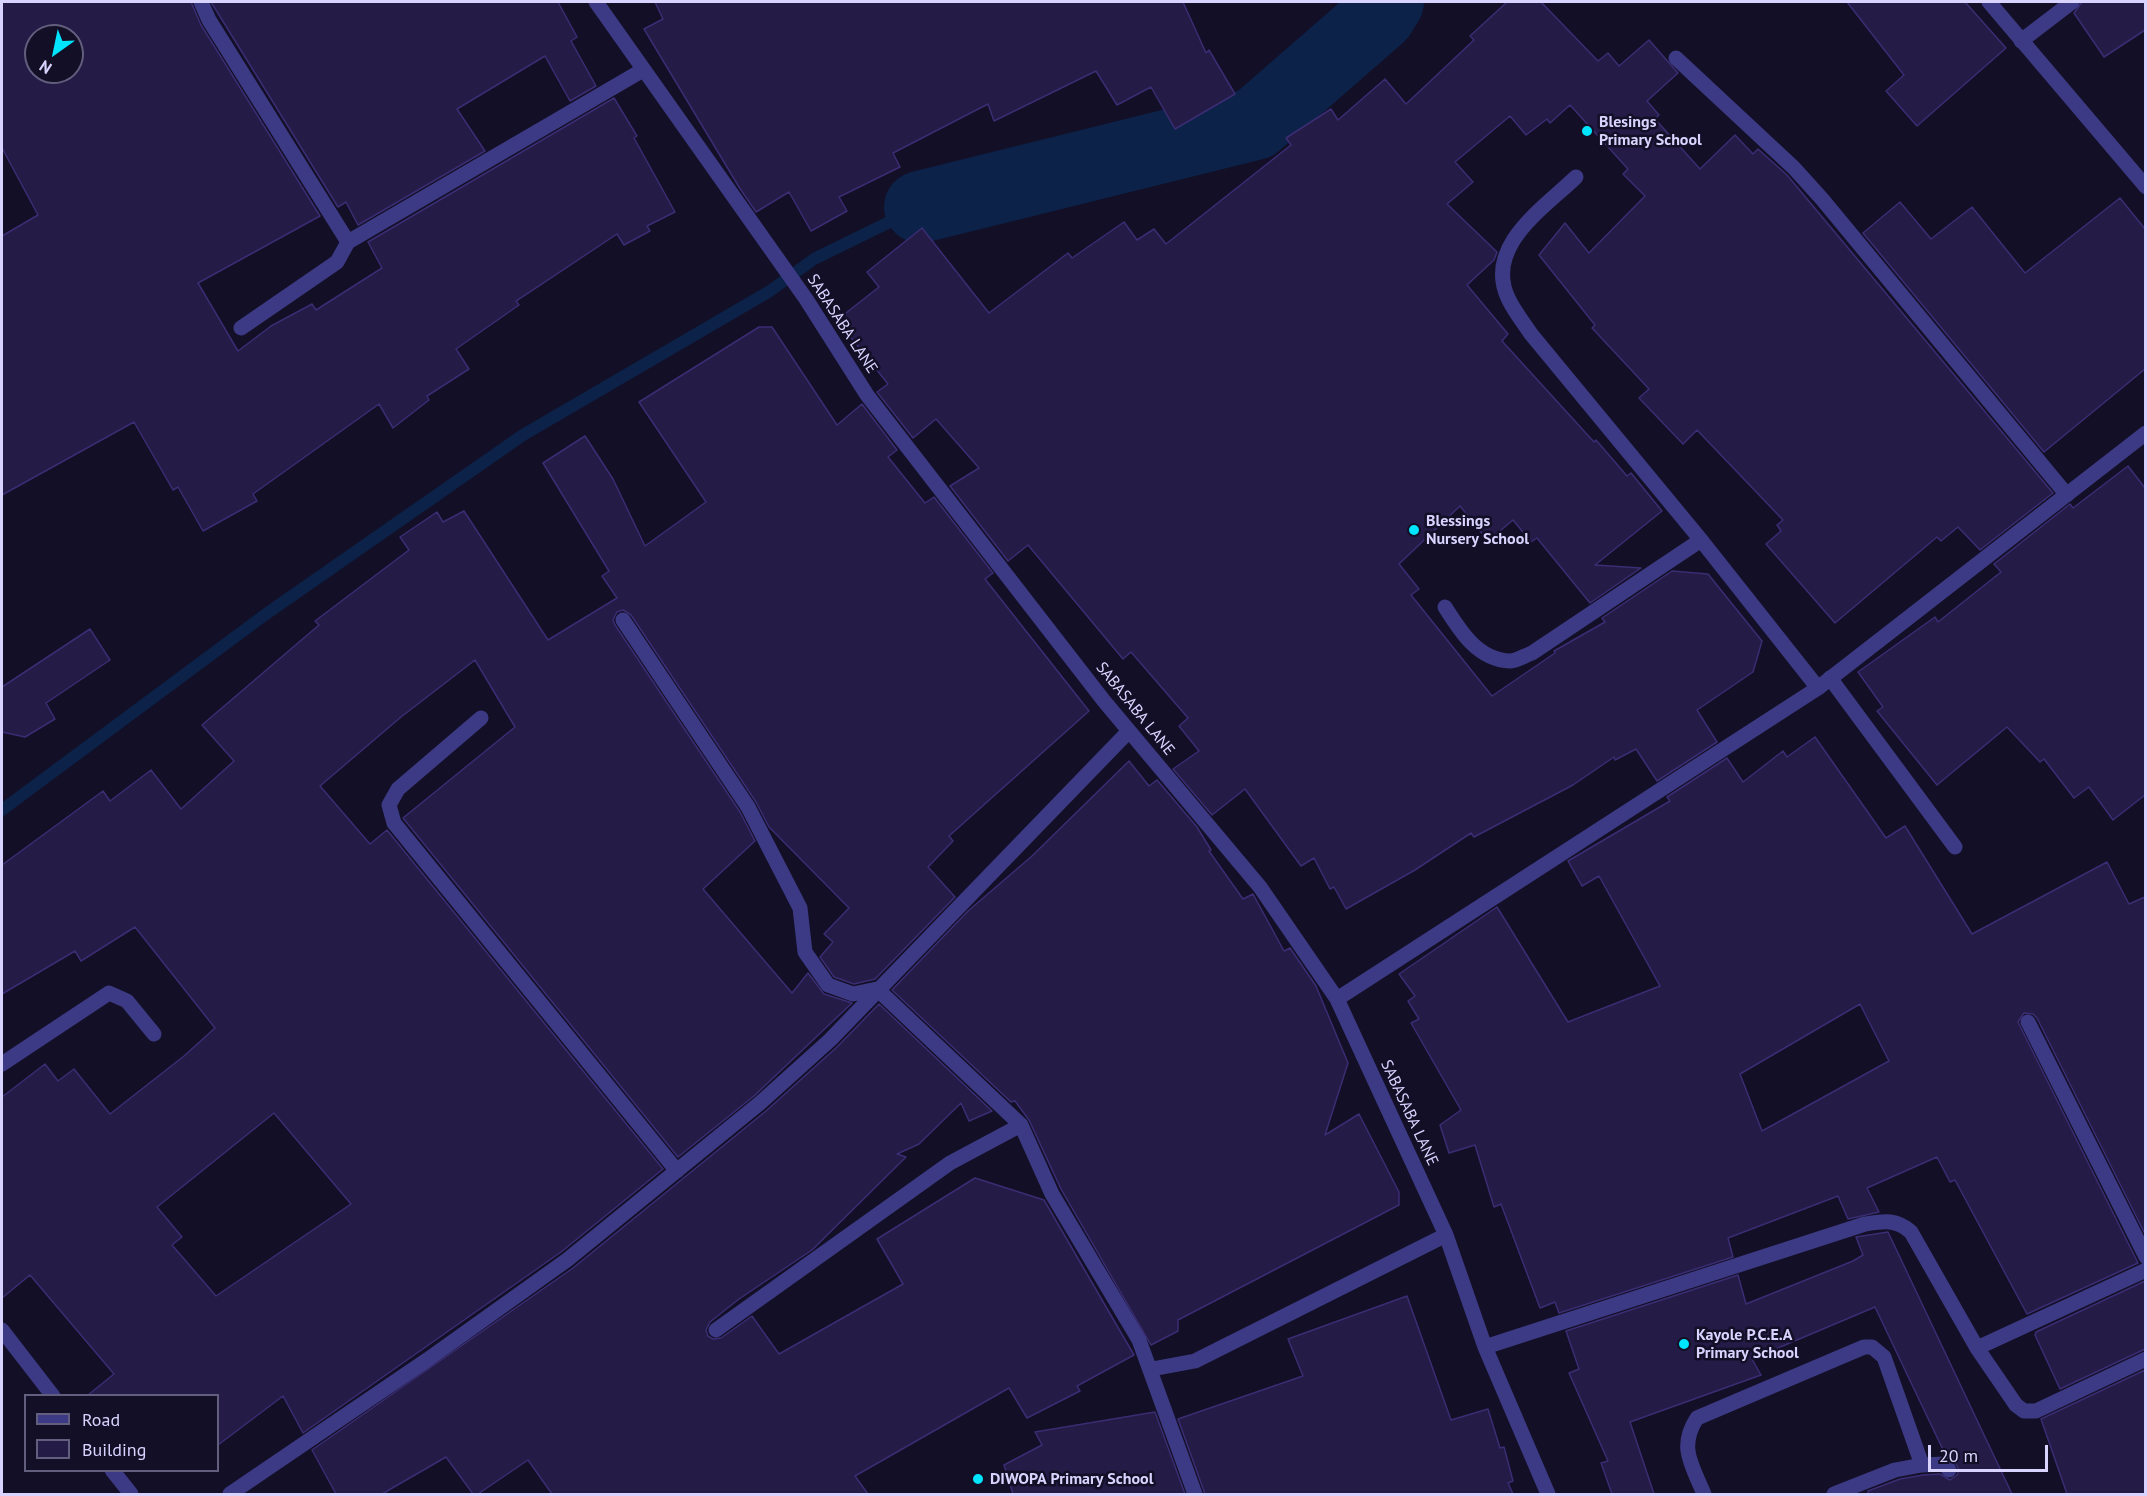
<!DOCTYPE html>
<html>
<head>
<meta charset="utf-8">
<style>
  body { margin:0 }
  #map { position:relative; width:2147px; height:1496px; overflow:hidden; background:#130f26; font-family:"PT Sans",sans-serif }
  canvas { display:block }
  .frame { position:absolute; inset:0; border:3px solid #d9d4ff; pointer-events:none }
  .legend { position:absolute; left:24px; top:1394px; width:195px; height:78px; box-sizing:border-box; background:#130f26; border:2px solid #625e7d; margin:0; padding:8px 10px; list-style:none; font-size:18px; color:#d9d4ff }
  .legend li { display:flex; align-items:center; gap:12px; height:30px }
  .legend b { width:30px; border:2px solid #625e7d }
  .north { position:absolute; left:24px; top:24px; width:60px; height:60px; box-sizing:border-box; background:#130f26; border:2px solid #625e7d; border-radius:50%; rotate:213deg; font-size:16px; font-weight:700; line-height:24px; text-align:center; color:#d9d4ff }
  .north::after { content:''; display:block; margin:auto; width:21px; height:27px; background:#00e5ff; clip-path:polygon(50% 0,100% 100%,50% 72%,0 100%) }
  .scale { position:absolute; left:1928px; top:1445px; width:120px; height:27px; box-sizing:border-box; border:3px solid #d9d4ff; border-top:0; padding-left:8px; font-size:18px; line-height:21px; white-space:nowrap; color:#d9d4ff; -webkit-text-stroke:4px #130f26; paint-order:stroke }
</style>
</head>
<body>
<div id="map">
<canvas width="2147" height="1496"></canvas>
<div class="frame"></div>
<ul class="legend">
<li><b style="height:8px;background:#3d3a85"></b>Road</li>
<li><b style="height:16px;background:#241b47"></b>Building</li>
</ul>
<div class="north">N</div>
<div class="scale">20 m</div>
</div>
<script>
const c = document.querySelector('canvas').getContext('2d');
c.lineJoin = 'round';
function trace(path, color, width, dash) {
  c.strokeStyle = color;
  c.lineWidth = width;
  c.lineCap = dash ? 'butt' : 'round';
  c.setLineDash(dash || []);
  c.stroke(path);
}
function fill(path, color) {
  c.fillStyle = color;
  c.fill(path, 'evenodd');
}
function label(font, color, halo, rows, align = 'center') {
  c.font = font + ' "PT Sans",sans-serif';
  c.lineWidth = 5;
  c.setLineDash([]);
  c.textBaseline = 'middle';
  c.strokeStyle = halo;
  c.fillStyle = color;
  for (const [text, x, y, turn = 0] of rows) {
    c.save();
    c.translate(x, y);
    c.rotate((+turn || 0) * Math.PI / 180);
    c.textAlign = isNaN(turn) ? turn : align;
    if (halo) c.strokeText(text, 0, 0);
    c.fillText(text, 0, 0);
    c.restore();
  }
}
const stream = new Path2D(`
  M2,810L266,614L523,435L770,291L814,259L920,207`);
const river = new Path2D(`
  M920,207L1255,124L1380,15L1388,2`);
const building = new Path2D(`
  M2,2H191L201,25L320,216L198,283L238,351L271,326L312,304L316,310L382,268L368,242L614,98L637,136L634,138L675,212L647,226L650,231L624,245L617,234L516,301L519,305L456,349L469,369L427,396L429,400L393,428L379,404L253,494L257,501L203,531L178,487L173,490L134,422L2,495V236L38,215L2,148ZM36,36H72V72H36Z
  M211,2H558L577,37L571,41L596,86L570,101L545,56L457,109L485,151L358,225L346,202L338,207Z
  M655,2H1183L1206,53L1209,50L1235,94L1175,129L1151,87L1117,105L1096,71L994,121L988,104L893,153L900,167L839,197L847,211L811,231L789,192L756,212L739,187L644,29L663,19Z
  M1507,2H1541L1598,61L1608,53L1619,66L1649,40L1678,73L1647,101L1659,115L1655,119L1700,169L1735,135L1753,154L1758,149L1787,175L2053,493L1980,550L1958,527L1941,541L1937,537L1835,623L1766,544L1781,531L1777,525L1783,520L1697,430L1683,444L1639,398L1649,389L1592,328L1595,325L1539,255L1565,223L1589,253L1645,196L1623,174L1628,169L1570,105L1550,123L1547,119L1526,135L1510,116L1455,162L1473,182L1447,204L1497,252L1494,260L1467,285L1508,334L1502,341L1594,442L1596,440L1627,476L1631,473L1662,511L1595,565L1641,568L1590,603L1537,538L1531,542L1513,520L1488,541L1460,506L1399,564L1419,589L1411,595L1492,696L1555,653L1554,651L1605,622L1602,618L1672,571L1708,574L1762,641L1753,672L1697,710L1717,742L1657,781L1636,749L1615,760L1614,757L1573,785L1474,837L1471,833L1415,870L1346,909L1334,887L1330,889L1314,858L1301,866L1245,789L1212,815L1173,769L1199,751L1179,726L1188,718L1131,652L1123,659L1028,545L1008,561L950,486L979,468L936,419L913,438L877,392L888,384L837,320L879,287L867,272L922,228L989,313L1068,253L1072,258L1124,222L1137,240L1154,229L1166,244L1291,145L1286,138L1331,109L1338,120L1385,79L1406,104L1474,40L1470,36Z
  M1847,2H1965L2006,48L1917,126L1886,91L1904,75Z
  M2082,2H2145V30L2104,57L2074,13Z
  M2120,198L2145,229V369L2044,452L1863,233L1900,202L1931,239L1972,207L2025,273Z
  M759,327H772L837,425L862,404L897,450L888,457L925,503L934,497L993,573L985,579L1089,711L949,836L953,841L928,867L955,897L875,979L854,984L834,977L820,957L833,942L824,934L849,908L769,827L756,802L631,615L623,610L617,612L613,620L615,625L740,812L755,841L703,889L792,993L808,973L824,994L852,1003L754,1096L678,1157L403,818L515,727L475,660L401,717L320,786L370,844L387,830L663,1169L561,1252L303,1433L283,1396L218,1445V1395H88L114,1374L30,1275L2,1298V1097L45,1064L58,1081L74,1069L110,1114L184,1056L215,1028L135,927L81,961L75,951L2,994V865L103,791L110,801L151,770L181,809L234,761L202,725L319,625L315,621L409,550L400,537L437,512L443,522L464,511L548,640L617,598L602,576L609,571L543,463L585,436L613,479L645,546L706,502L639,402ZM274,1113L351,1204L216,1296L172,1245L182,1237L157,1207Z
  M2128,466L2145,488V795L2113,820L2089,787L2074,798L2044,759L2040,762L2007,727L1937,785L1877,711L1883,707L1858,672L1935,617L1938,622L2001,572L1994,564L2070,504L2073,508Z
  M90,629L110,660L46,703L55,719L25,737L2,732V687Z
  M1815,737L1886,838L1905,826L1972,934L2107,862L2129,904L2145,897V1234L2037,1018L2033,1014L2024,1013L2018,1022L2138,1263L2027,1314L1955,1180L1950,1182L1937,1157L1867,1188L1879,1212L1848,1219L1838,1196L1728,1238L1733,1257L1559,1313L1555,1302L1540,1308L1501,1204L1494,1207L1475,1145L1449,1153L1440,1125L1461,1110L1411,1023L1419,1019L1408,1001L1415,996L1399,974L1497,907L1568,1022L1660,986L1599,876L1582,886L1568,861L1670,801L1667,797L1727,758L1743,782L1783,751L1787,757ZM1860,1004L1889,1061L1762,1131L1740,1074Z
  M1129,761L1149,786L1157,780L1197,827L1211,850L1209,851L1243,899L1253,894L1284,951L1290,948L1316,986L1348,1063L1325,1135L1359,1114L1399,1192V1205L1178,1320V1331L1151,1345L1061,1189L1029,1120L1015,1101L1011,1102L892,990L968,911L1032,856Z
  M879,1004L992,1111L969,1121L961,1103L919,1144L897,1154L906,1157L812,1250L739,1299L710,1322L706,1330L708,1336L713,1339L721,1338L752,1316L779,1354L903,1284L877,1239L975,1178L1044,1200L1134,1355L1077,1386L1080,1391L1027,1418L1009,1388L855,1476L868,1494H552L528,1460L478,1494H473L446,1457L382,1494H336L312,1450L573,1268L766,1111L837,1047Z
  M1888,1232L2012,1494H1868V1491L1900,1479L1923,1475L1940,1474L1950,1480L1957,1475L1959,1470L1953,1458L1945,1454L1875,1307L1752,1359L1761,1375L1630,1422L1654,1494H1612L1601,1463L1608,1461L1569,1373L1579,1369L1566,1331L1738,1275L1746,1304L1853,1261L1863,1255L1856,1237Z
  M2145,1281V1349L2060,1389L2035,1335L2036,1332Z
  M1407,1296L1451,1420L1488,1409L1500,1448L1504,1447L1513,1481L1508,1483L1513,1494H1205L1178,1419L1303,1376L1288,1339Z
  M2145,1370V1494H2067L2041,1419Z
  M1155,1412L1185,1494H1013L1004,1465L1042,1445L1035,1432Z`);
const lane = new Path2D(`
  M1830,678L1955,847
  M1704,1494C1692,1465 1678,1447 1697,1418L1864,1347H1872L1884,1357L1922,1465
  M1834,1494L1895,1470L1922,1465L1945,1464L1949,1470`);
const street = new Path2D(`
  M201,2L209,20L348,242L337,262L241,328
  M596,2L806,299L867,395L1104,701L1260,887L1337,999L1446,1235L1485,1347L1548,1494
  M1989,2L2146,187
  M2021,41L2072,2
  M1676,58L1794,168L1822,199L2067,495
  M1576,177C1544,208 1484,246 1508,298C1514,311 1523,322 1531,334L1701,540L1818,688
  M348,242L643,70
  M1445,607C1460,631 1478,660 1510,661C1516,661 1526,655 1532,653L1701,540
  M623,620L748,807L800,908L805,952L828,985L853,994L877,989L1021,1125L1052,1194L1139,1340L1195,1494
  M481,718L398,789L389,805L394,823L677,1171
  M1337,999L1818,688L2146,433
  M2028,1022L2146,1257
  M2,1064L109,993L127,1001L154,1034
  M2,1330L53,1396
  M716,1330L950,1163L1021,1125
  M1485,1347L1865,1224C1885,1221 1896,1219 1911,1232L1977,1348L2016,1405L2024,1411H2036L2146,1359
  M1977,1348L2146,1270
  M1152,1369L1195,1361L1446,1235
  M112,1470L131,1494
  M230,1494L427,1360L567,1260L760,1103L830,1040L1129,731`);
const markers = [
  [1587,131,6,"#00e5ff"],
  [1414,530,6,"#00e5ff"],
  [1684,1344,6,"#00e5ff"],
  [978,1479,6,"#00e5ff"]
];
const poiNames = [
  ["Blesings",1599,122],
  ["Primary School",1599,140],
  ["Blessings",1426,521],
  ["Nursery School",1426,539],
  ["Kayole P.C.E.A",1696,1335],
  ["Primary School",1696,1353],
  ["DIWOPA Primary School",990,1479]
];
const streetNames = [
  ["SABASABA LANE",842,324,57],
  ["SABASABA LANE",1135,709,51],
  ["SABASABA LANE",1409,1113,65]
];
trace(stream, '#0c2248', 12);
trace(river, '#0c2248', 72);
fill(building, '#241b47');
trace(building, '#3b2d73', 1.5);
trace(lane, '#3d3a85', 15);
trace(street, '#3d3a85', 15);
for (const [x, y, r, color] of markers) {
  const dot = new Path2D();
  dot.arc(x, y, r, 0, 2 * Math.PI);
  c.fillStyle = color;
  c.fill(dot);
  trace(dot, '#130f26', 2);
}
label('bold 16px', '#d9d4ff', '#130f26', poiNames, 'left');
label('16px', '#d9d4ff', '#130f26', streetNames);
</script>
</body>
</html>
